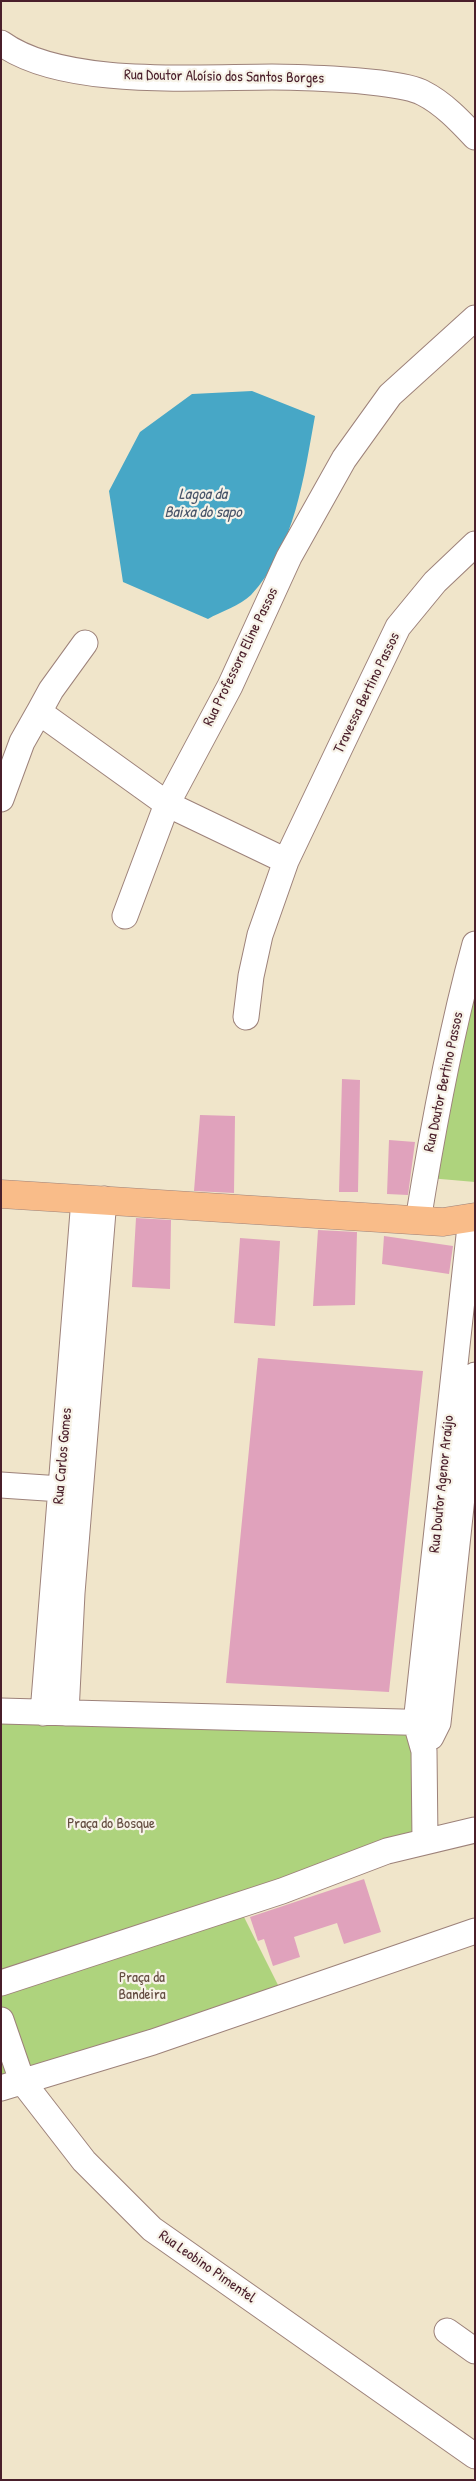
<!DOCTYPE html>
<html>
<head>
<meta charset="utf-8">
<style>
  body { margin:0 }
  #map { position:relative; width:476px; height:2481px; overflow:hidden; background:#f0e5ca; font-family:"Patrick Hand",sans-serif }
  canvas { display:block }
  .frame { position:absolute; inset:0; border:2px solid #4a1f2b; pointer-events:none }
</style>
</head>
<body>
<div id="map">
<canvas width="476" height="2481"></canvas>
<div class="frame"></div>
</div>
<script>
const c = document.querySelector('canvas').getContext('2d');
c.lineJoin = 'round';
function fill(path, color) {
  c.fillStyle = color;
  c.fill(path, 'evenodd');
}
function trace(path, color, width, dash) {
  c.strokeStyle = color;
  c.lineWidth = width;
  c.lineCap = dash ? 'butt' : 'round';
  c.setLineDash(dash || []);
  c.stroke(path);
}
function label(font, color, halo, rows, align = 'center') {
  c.font = font + ' "Patrick Hand",sans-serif';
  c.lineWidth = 4.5;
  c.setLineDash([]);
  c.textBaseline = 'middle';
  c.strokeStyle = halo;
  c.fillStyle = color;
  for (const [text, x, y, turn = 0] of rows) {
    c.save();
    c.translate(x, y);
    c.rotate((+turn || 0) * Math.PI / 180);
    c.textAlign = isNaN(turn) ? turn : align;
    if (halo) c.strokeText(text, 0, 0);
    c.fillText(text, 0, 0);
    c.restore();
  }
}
const green = new Path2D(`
  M475,932V1182L429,1178Z
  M1,1711L416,1723L425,1840L238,1905L283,1995L1,2086Z`);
const water = new Path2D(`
  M252,391L315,416C304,476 295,548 251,595C241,605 220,612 208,619L123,582L109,491L140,432L192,394Z`);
const building = new Path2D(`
  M342,1079L360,1080L358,1192H339Z
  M200,1115L235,1116L234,1193L194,1191Z
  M389,1140L415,1142L408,1195L387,1194Z
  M136,1218L171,1220L170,1289L132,1287Z
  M318,1230L357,1232L355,1305L313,1306Z
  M384,1236L453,1246L449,1274L382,1264Z
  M240,1238L280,1241L275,1326L234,1323Z
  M258,1358L423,1371L389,1692L226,1683Z
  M364,1879L381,1932L344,1944L337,1923L294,1937L300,1957L273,1966L264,1939L258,1941L250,1917Z`);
const minor = new Path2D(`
  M1,43C63,88 198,77 272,77C293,77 313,78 333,79C353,80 407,84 423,93C443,103 460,121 475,137
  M39,712L51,690L85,643
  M1,799L22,742L39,712L167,804L230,686L289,557L344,459L390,395L475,318
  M125,916L167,804L286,861
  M246,1017L251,976L260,935L286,861L347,733L398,627L435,582L475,544
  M418,1221C433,1127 450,1035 475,944
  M1,1485L76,1490
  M1,1711L438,1723
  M43,1713L84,1199
  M66,1713L72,1593L104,1199
  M431,1737L438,1723L475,1375
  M425,1840L424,1751L416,1723L471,1217
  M1,1983L282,1891L387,1851L475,1830
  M1,2020L22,2081L84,2161L152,2229L475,2456
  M1,2088L153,2042L475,1931
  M447,2331L475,2351`);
const major = new Path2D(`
  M1,1194L443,1222L475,1217`);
const streetNames = [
  ["Rua Doutor Aloísio dos Santos Borges",224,77,1],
  ["Rua Professora Eline Passos",241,657,-64],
  ["Travessa Bertino Passos",367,693,-64],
  ["Rua Doutor Bertino Passos",444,1082,-78],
  ["Rua Carlos Gomes",63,1456,-85],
  ["Rua Doutor Agenor Araújo",442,1484,-84],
  ["Rua Leobino Pimentel",207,2267,35]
];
const parkNames = [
  ["Praça do Bosque",111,1824],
  ["Praça da",142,1978],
  ["Bandeira",142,1995]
];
const waterNames = [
  ["Lagoa da",203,495],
  ["Baixa do sapo",203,513]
];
fill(green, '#aed37d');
fill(water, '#47a7c6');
fill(building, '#e0a2bc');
trace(minor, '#9d827a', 27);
trace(major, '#9d827a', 29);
trace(minor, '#fff', 25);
trace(major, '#f9bc89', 28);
label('15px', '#4a1f2b', '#f7f3e8', streetNames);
label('15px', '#634c40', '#f7f3e8', parkNames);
label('italic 16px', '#495569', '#f7f3e8', waterNames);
</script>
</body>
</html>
